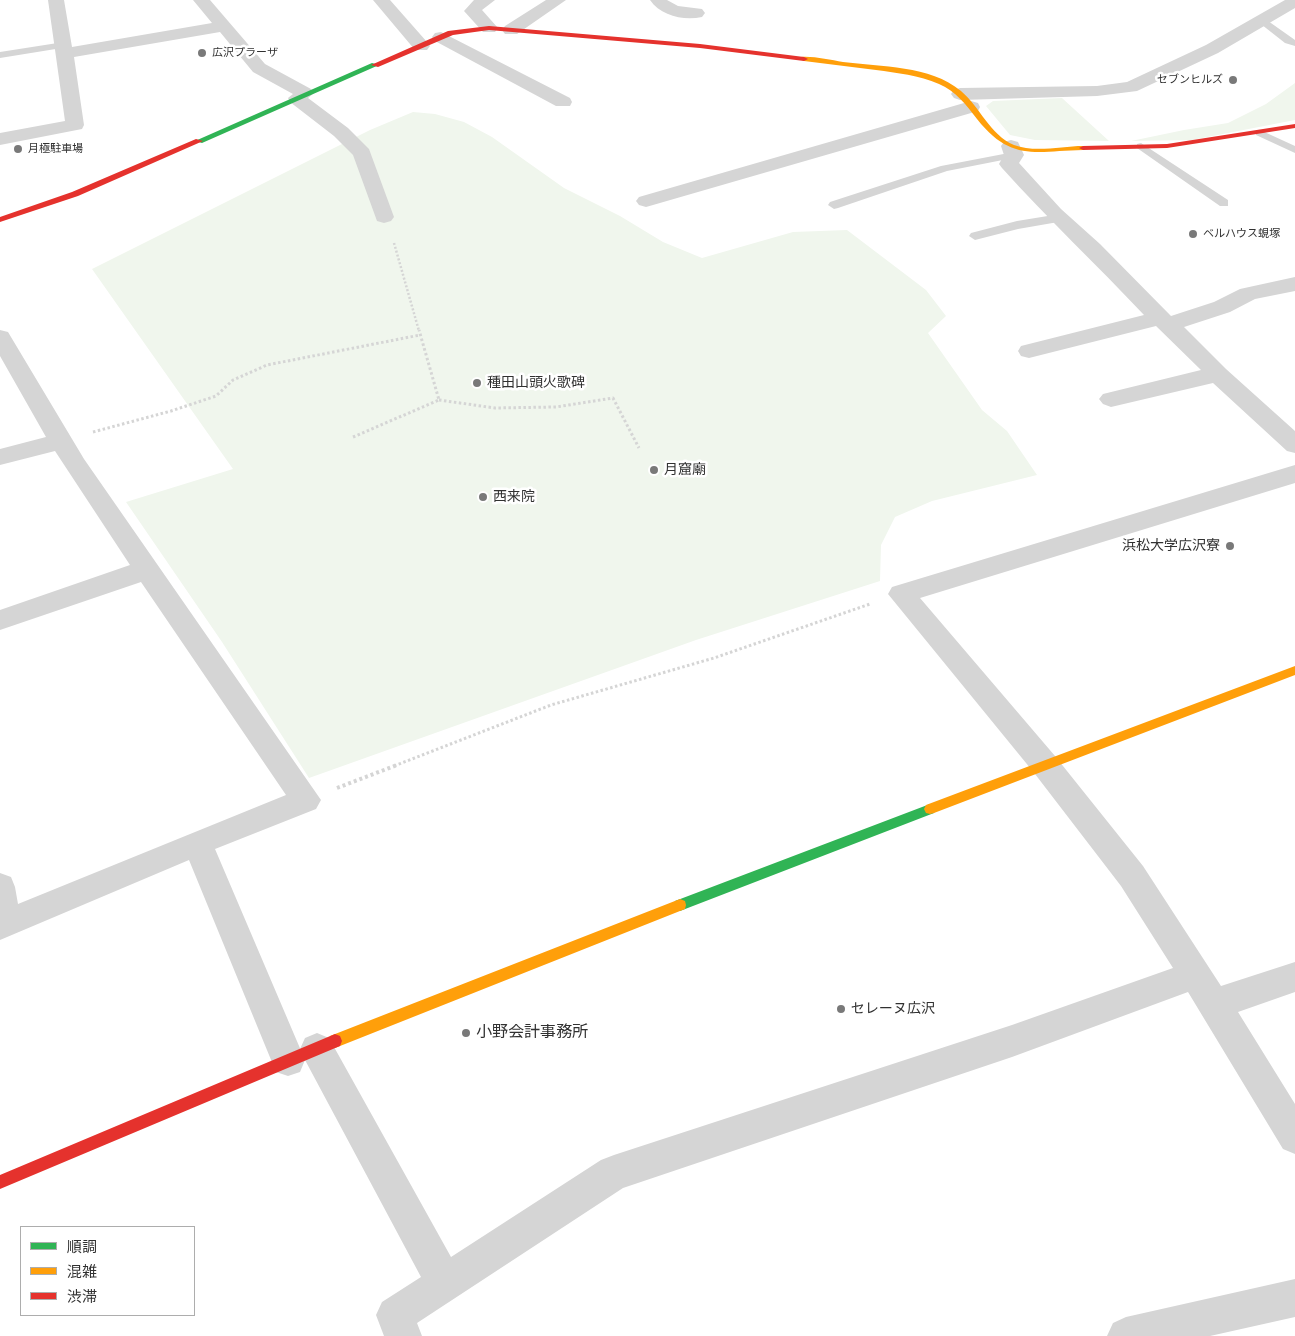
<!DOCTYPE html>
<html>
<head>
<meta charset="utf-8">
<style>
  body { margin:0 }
  #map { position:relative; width:1295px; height:1336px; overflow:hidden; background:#fff; font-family:Manrope,"Noto Sans JP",sans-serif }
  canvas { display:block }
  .legend { position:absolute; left:20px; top:1226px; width:175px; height:90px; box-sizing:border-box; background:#fff; border:1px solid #adadad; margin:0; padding:6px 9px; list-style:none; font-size:15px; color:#313131 }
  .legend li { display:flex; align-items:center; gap:10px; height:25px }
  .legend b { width:25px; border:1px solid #adadad }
</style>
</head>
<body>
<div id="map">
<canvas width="1295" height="1336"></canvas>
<ul class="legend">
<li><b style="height:6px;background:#30b455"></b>順調</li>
<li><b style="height:6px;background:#ff9f0a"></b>混雑</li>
<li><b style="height:6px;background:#e5322d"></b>渋滞</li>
</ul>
</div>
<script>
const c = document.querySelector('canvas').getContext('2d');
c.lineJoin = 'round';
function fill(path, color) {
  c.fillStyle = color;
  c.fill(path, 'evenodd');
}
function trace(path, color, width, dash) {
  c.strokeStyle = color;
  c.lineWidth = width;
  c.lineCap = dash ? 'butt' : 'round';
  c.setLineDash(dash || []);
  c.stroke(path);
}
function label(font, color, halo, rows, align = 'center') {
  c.font = font + ' Manrope,"Noto Sans JP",sans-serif';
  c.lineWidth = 5;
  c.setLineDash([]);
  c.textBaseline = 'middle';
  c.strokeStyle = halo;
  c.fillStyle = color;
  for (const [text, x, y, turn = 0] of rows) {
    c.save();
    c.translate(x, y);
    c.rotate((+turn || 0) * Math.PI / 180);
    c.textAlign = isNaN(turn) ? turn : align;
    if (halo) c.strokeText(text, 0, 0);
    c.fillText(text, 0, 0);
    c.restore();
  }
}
const green = new Path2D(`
  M1295,83V120L1192,140L1131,141L1184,130L1228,123L1266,104Z
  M1062,98L1109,141L1035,140L1010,135L986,106L993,101Z
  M413,112L435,114L464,122L492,137L564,188L620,216L663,242L702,258L793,232L847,230L926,290L946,316L928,333L982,410L1007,431L1037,475L932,501L895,517L881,545L880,581L696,640L309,778L222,642L126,502L233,469L92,269L370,130Z`);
const pathFar2 = new Path2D(`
  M394,243L419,331`);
const pathFar1 = new Path2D(`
  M439,400L495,408L556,407L613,398L639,448
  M93,432L171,411L216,396L233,380L267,365L420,335
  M353,437L439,400L419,330
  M394,766L551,705L714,658L870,604`);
const path = new Path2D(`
  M337,788L397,765`);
const lane = new Path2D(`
  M1261,16L1295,40V46L1285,43L1257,21V17Z
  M64,42L69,45L68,47L0,58V52Z
  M1260,130L1295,146V153L1256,135V131Z
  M1141,143L1228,200V206H1220L1137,148V144Z
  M1014,152L1018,153V157L947,171L838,208L834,209L828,205L830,202L941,166Z
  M1060,214L1064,215L1066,218L1064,221L1018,229L975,240L969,236L971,233L1017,221Z`);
const street = new Path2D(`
  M48,0H64L72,47L212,23L193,0H210L265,64L311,89L314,93L308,98L348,128L369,149L394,217L391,221L384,223L377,221L353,155L334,136L290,102L288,98L293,94L253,72L220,32L74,57L84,125L82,129L0,145V133L65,121Z
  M373,0H390L427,42L430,46L427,50H415Z
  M474,0H495L482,10L498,28L495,32H483L464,11Z
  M546,0H566L517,34H505L502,30L505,26Z
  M650,0H667L678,6L702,9L705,13L702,17C684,21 661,16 650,0Z
  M1285,0H1295V8L1218,53L1137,91L1097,96L960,100L954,98L951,94L954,90L960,88L1097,86L1127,82L1206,45Z
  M441,32L570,98L572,102L570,106H556L435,41L432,37L435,33Z
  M971,101L978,103L980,107L978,111L653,205L646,207L639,205L636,201L639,197Z
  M1011,140L1018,142L1024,155L1019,163L1061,209L1100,244L1171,316L1214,302L1240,289L1295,277V291L1255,299L1230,312L1184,327L1226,369L1295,431V453L1287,451L1213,383L1111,407L1103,404L1099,399L1103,394L1201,370L1156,326L1029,358L1021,356L1018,351L1021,346L1144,315C1097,265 1048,219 1002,168L999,164L1004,155L1001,146L1004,142Z
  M0,330L8,332L84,459L321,800L316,809L215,849L305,1060L300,1072L288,1076L276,1072L189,860L0,940V873L11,877L15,887L18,904L286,795L141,582L0,630V610L130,565L55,451L0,465V449L46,437L0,356Z
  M1295,465V483L920,598L1055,756L1143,866L1221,986L1295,962V992L1238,1012L1295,1104V1154L1283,1149L1188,992L1012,1057L623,1188L417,1323L422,1336H384L376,1315L382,1302L421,1277L305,1060L300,1049L305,1038L317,1033L329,1038L451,1257L601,1160L614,1155L1012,1025L1173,968L1121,886L1035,774L888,594L892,587Z
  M1295,1279V1317L1210,1336H1107L1113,1323L1126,1317Z`);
const fast = new Path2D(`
  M372,63L379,65L202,143L195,141Z
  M930,804L934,805L936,809L934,813L680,911L675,909L674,905L675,901Z`);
const slow = new Path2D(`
  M801,57C814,56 830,60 843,62C881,67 930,65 961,91C980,107 990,135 1014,145C1035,153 1062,146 1083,146L1087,148L1083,150C1035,151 1011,162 977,119C966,105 956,91 939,84C919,75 897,73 876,70C852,67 828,64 804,61L800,59Z
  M1295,666V675L934,813L930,814L926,813L924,809L926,805Z
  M680,899L685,901L686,905L685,909L335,1048L330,1046L328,1041L330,1036Z`);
const jam = new Path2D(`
  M489,26L700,44L804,57L808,59L804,61L700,48L489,30L453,35L378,67L371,65L448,31Z
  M1295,124V128L1167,148L1083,150L1079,148L1083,146L1167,144Z
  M196,139L203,141L78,196L0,222V217L72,192Z
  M335,1034L340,1036L342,1041L340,1046L0,1189V1175Z`);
const markers = [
  [202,53,5,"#797979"],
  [1233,80,5,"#797979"],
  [18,149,5,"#797979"],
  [1193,234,5,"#797979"],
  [477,383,5,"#797979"],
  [654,470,5,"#797979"],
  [483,497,5,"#797979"],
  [1230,546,5,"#797979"],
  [841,1009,5,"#797979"],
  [466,1033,5,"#797979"]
];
const farPoinames = [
  ["広沢プラーザ",212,53],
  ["セブンヒルズ",1223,80,"right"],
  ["月極駐車場",28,149],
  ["ベルハウス蜆塚",1203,234]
];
const poiNames = [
  ["種田山頭火歌碑",487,383],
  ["月窟廟",664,470],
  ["西来院",493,497],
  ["浜松大学広沢寮",1220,546,"right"],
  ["セレーヌ広沢",851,1009]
];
const nearPoinames = [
  ["小野会計事務所",476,1033]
];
fill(green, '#f0f6ed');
trace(pathFar2, '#d5d5d5', 2.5, [2, 2]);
trace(pathFar1, '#d5d5d5', 3, [2.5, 2.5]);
trace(path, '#d5d5d5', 4, [3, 3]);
fill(lane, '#d5d5d5');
fill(street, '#d5d5d5');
fill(fast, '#30b455');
fill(slow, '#ff9f0a');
fill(jam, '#e5322d');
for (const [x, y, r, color] of markers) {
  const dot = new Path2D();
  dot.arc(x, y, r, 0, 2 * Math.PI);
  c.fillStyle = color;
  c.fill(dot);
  trace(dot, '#fff', 2);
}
label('11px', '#313131', '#fff', farPoinames, 'left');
label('14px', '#313131', '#fff', poiNames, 'left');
label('16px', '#313131', '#fff', nearPoinames, 'left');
</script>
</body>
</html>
